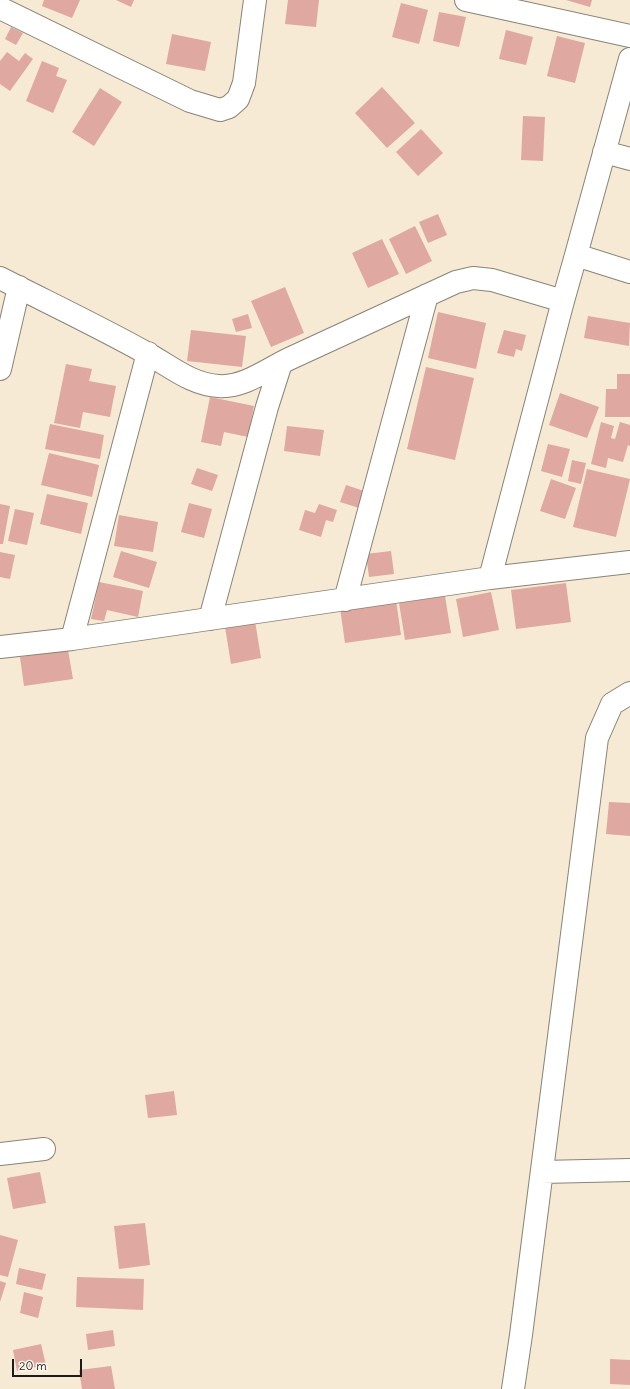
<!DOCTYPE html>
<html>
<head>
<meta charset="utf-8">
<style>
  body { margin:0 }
  #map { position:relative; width:630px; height:1389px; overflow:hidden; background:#f6ead5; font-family:Delius,sans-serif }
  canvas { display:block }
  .scale { position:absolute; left:12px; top:1359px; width:70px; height:18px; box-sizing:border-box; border:2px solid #1c1c1c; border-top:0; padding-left:5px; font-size:12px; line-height:14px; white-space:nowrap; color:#1c1c1c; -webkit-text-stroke:3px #fbf7ec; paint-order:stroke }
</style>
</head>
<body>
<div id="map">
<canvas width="630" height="1389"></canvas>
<div class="scale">20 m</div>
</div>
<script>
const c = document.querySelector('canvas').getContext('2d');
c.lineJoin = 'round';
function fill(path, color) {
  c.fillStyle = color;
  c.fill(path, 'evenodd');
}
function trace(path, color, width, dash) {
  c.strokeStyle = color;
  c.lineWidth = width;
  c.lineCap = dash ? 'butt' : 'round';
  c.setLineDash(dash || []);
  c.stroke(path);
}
const building = new Path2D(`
  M44,0H80L72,18L42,6Z
  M116,0H134L131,7Z
  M288,0H319L316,27L285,24Z
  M566,0H592L590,7Z
  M401,3L428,10L419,44L392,37Z
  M439,12L466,17L459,47L433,41Z
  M11,27L23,33L16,45L5,39Z
  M506,30L533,37L526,65L499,59Z
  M172,34L211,42L205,71L166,64Z
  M557,36L585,43L575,83L547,76Z
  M7,52L19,61L25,53L33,59L10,91L0,84V61Z
  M42,61L59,68L56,76L67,80L53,113L26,101Z
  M382,87L415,123L387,148L355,113Z
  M100,88L122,102L94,146L72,132Z
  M523,116L545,117L543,161L521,160Z
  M421,129L443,153L418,176L396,152Z
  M438,214L447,235L428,243L419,222Z
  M415,226L432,261L406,274L389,239Z
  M382,239L399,274L368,288L352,253Z
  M285,287L304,333L271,347L251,301Z
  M438,312L486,323L476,369L428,358Z
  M248,314L252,328L236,332L232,319Z
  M588,316L630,323L629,346L584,338Z
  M191,330L246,336L242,367L187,361Z
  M504,330L526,335L522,351L516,349L514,357L497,353Z
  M66,364L92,369L89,381L116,386L110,417L83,412L80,428L54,423Z
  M426,367L474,378L455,460L407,449Z
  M617,374H630V417H605L606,389H617Z
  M560,393L599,407L587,438L549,425Z
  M210,397L254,406L248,437L224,432L221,446L201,442Z
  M601,422L614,426L611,438L615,439L620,422L630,425V446L628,445L623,462L608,458L606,468L591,464Z
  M50,424L104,435L100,459L45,449Z
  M287,426L324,430L320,456L284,451Z
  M548,444L570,449L562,477L541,471Z
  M49,453L99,465L92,497L41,485Z
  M572,460L586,463L581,484L568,481Z
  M197,468L218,475L212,491L191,484Z
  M587,469L630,479L616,537L573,527Z
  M551,479L576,488L565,519L540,511Z
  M346,485L364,491L359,508L340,502Z
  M47,494L88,503L81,534L40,524Z
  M189,503L212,509L204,538L181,532Z
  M0,504L10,506L3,544H0Z
  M319,504L337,510L333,522L326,520L321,537L299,530L305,510L315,513Z
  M15,509L34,513L27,545L8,541Z
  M119,515L158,522L153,552L114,546Z
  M121,551L157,562L149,588L113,577Z
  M391,551L394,574L369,577L366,554Z
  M0,552L15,555L10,579L0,577Z
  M99,582L143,591L138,617L107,610L104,621L91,619Z
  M566,583L571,622L516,629L511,590Z
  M491,592L499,630L463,637L456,599Z
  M445,596L451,633L405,640L399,603Z
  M396,600L401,635L345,643L340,608Z
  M255,621L261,658L231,664L225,627Z
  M68,650L73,679L24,686L20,657Z
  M609,802L630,803V836L606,834Z
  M174,1091L177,1115L148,1118L145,1095Z
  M40,1172L46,1203L13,1209L7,1178Z
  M145,1223L150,1265L119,1269L114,1226Z
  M0,1235L18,1240L8,1277L0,1275Z
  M19,1268L46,1274L42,1290L16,1284Z
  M77,1277L144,1279L143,1310L76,1307Z
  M0,1281L6,1283L0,1302Z
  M24,1292L43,1297L38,1318L20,1313Z
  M113,1330L115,1346L88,1350L86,1334Z
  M41,1344L46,1365L17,1371L13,1350Z
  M610,1359L630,1360V1385L610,1384Z
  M111,1366L115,1389H82L79,1370Z`);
const minor = new Path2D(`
  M466,0L630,36
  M0,8L190,101L220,110L229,107L238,99L244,83L255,0
  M604,152L630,159
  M576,255L630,272
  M0,278C49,303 100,327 148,354C170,366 192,385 219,386C244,388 269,368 291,358C346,333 401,307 456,282L473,278L492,280L563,301
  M0,369L19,287
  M490,578L563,301L576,255L630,59
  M345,600L427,295
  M210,619L267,407L281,363
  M72,639L148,353
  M0,647L72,639L490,578L630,562
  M0,1154L44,1149
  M542,1172L630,1170
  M513,1389L521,1335L597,738L612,704L630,693`);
fill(building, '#dfa8a0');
trace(minor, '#898378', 24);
trace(minor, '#fff', 22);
</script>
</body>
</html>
